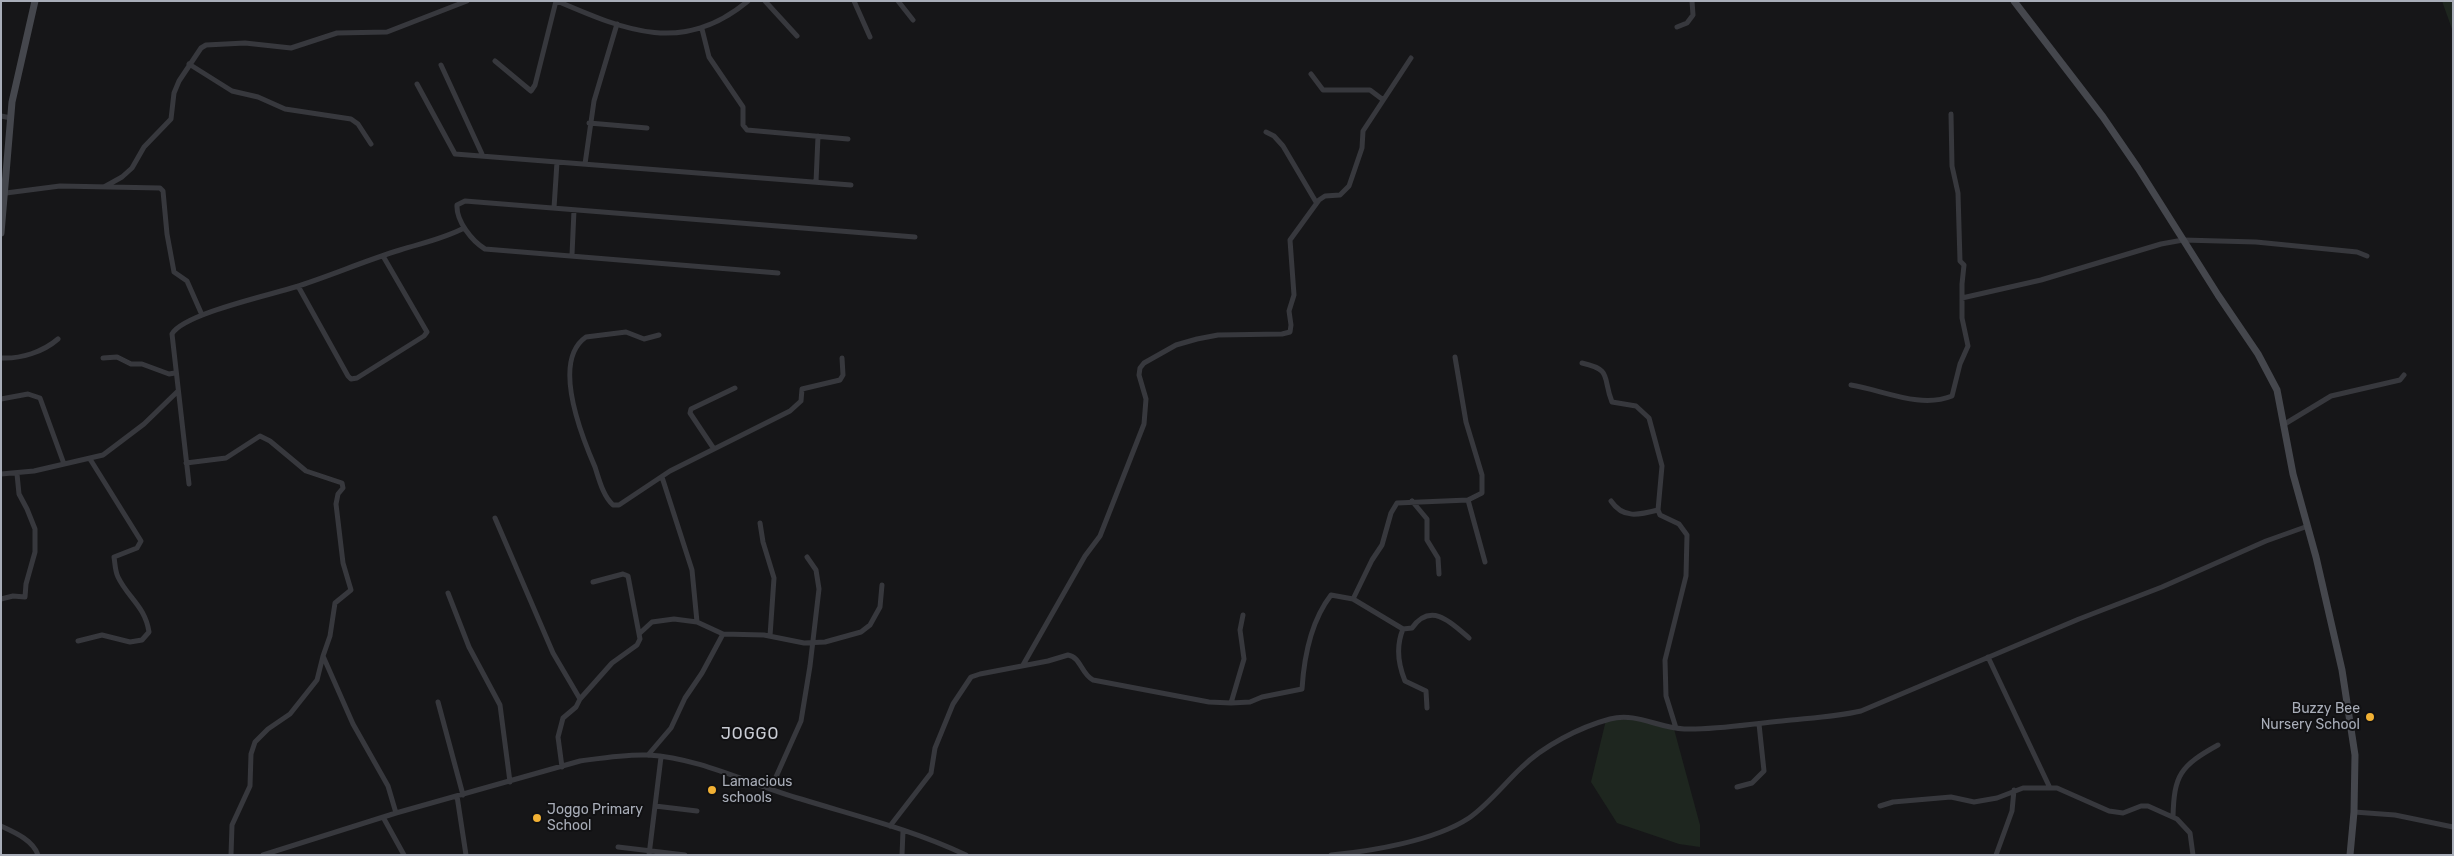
<!DOCTYPE html>
<html>
<head>
<meta charset="utf-8">
<style>
  body { margin:0 }
  #map { position:relative; width:2454px; height:856px; overflow:hidden; background:#161618; font-family:Rubik,sans-serif }
  canvas { display:block }
  .frame { position:absolute; inset:0; border:2px solid #a8adb8; pointer-events:none }
</style>
</head>
<body>
<div id="map">
<canvas width="2454" height="856"></canvas>
<div class="frame"></div>
</div>
<script>
const c = document.querySelector('canvas').getContext('2d');
c.lineJoin = 'round';
function fill(path, color) {
  c.fillStyle = color;
  c.fill(path, 'evenodd');
}
function trace(path, color, width, dash) {
  c.strokeStyle = color;
  c.lineWidth = width;
  c.lineCap = dash ? 'butt' : 'round';
  c.setLineDash(dash || []);
  c.stroke(path);
}
function label(font, color, halo, rows, align = 'center') {
  c.font = font + ' Rubik,sans-serif';
  c.lineWidth = 4;
  c.setLineDash([]);
  c.textBaseline = 'middle';
  c.strokeStyle = halo;
  c.fillStyle = color;
  for (const [text, x, y, turn = 0] of rows) {
    c.save();
    c.translate(x, y);
    c.rotate((+turn || 0) * Math.PI / 180);
    c.textAlign = isNaN(turn) ? turn : align;
    if (halo) c.strokeText(text, 0, 0);
    c.fillText(text, 0, 0);
    c.restore();
  }
}
const green = new Path2D(`
  M2442,1H2453V30L2452,29Z
  M1631,719L1674,729L1700,825V847L1679,844L1617,823L1591,782L1606,720Z`);
const street = new Path2D(`
  M557,1C627,31 683,55 748,1
  M765,1L797,36
  M854,1L870,37
  M898,1L913,20
  M1677,27L1687,23L1693,15L1692,1
  M702,29L709,57L743,107V125L747,130L848,139
  M495,61L531,91L535,85L556,1
  M189,64L232,91L258,97L285,109L351,119L358,124L371,144
  M441,65L482,154
  M1311,74L1323,90H1370L1382,99
  M417,84L455,154L851,185
  M1,116L11,118
  M589,123L647,128
  M1266,132L1274,136L1283,146L1316,202
  M585,164L594,101L617,24
  M816,182L818,136
  M104,187L122,177L132,168L144,147L171,119L174,93L179,81L201,48L206,45L245,43L291,48L337,33L387,32L467,1
  M4,191L6,193L60,186L160,188L163,191L167,234L174,272L187,281L202,315
  M554,208L557,162
  M572,255L574,210
  M778,273L485,249C472,241 456,221 457,205L465,201L915,237
  M298,286L348,376L351,379L357,378L424,336L427,332L383,256
  M1962,298L2041,280L2161,244L2183,240L2256,242L2357,252L2367,256
  M659,335L644,339L626,332L586,337C551,361 582,437 595,467C599,479 603,496 613,505H619L670,471L790,411L801,401L802,389L840,380L843,375L842,358
  M1,358C21,359 43,352 58,339
  M103,358L117,357L131,364H142L169,374L175,373
  M1582,363C1613,370 1602,377 1612,402L1636,406L1649,418L1662,466L1658,510L1660,515L1679,524L1687,535L1686,576L1665,660L1666,696L1676,728
  M1851,385C1883,390 1920,409 1952,396L1960,364L1968,346L1962,318V284L1964,265L1960,261L1958,193L1952,166L1951,114
  M1,399L28,394L40,398L64,464
  M2283,425L2331,396L2400,380L2404,375
  M714,449L690,413L691,409L735,388
  M186,463L226,458L260,436L270,441L306,471L342,483L343,488L338,494L336,504L343,563L351,590L335,603L330,636L323,656L353,724L388,786L396,813
  M1,474L34,471L103,455L144,424L178,391
  M662,477L692,570L697,622
  M189,484L172,334C183,314 270,295 295,287C330,276 364,261 400,250C422,243 443,239 464,228
  M1468,500L1485,562
  M1412,501L1427,519V540L1438,558L1439,574
  M1611,501C1623,519 1639,515 1658,510
  M495,518L553,653L580,699
  M760,523L763,542L774,578L770,636
  M448,593L469,647L500,705L510,782
  M1,599L13,596L25,597L26,584L35,552V529L27,509L19,494L17,474
  M1353,599L1403,629L1412,628C1431,601 1452,623 1469,638
  M1403,629C1396,646 1398,664 1405,681L1426,691L1427,708
  M640,633L652,622L674,619L697,622L723,634L764,635L804,643L825,642L861,632L870,625L880,607L882,585
  M78,641L102,635L130,642L142,640L149,632C145,606 128,598 118,577C115,571 115,563 114,557L137,548L141,541L90,459
  M1988,657L2050,788
  M1023,665L1085,556L1100,536L1144,424L1146,399L1139,375L1140,368L1144,363L1176,345L1197,339L1218,335L1282,334L1290,332L1291,325L1289,311L1294,295L1290,240L1319,200L1325,196L1340,195L1349,186L1362,148L1363,131L1411,58
  M438,702L463,795
  M1231,703L1244,659L1240,630L1243,615
  M648,755L671,728L685,698L702,673L723,634
  M562,767L558,737L563,718L576,707L580,699L612,663L637,645L640,639L628,576L623,574L593,582
  M1737,787L1752,783L1764,771L1759,724
  M771,788L801,721L810,666L819,589L816,570L807,557
  M457,796L466,855
  M655,806L697,811
  M1880,806L1893,802L1951,797L1974,802L1997,798L2023,788H2057L2109,811L2123,813L2141,806H2148L2177,819L2190,833L2193,855
  M2354,812L2395,815L2453,827
  M383,817L404,855
  M2173,817C2174,775 2180,766 2218,745
  M1,826C14,832 33,840 38,855
  M890,826L931,773L935,748L953,704L971,677L980,674L1048,661L1068,655C1081,657 1081,674 1093,680L1209,702L1231,703L1250,702L1262,697L1302,689C1304,657 1311,621 1331,595L1353,599L1355,595L1372,560L1382,545L1391,513L1397,503L1468,500L1482,493V475L1466,422L1455,357
  M618,847L685,855
  M231,855L232,825L250,786L251,754L255,742L268,729L290,714L317,680L323,656
  M263,855L396,813L580,761C602,758 625,754 648,755C701,758 751,785 801,799C856,816 914,830 966,855
  M649,855L661,757
  M902,855L903,831
  M1331,855C1372,851 1434,841 1469,818C1488,805 1504,784 1521,768C1543,746 1580,727 1610,719C1636,712 1658,728 1684,729C1717,730 1749,724 1782,721C1809,718 1835,717 1861,711L2079,619L2162,587L2266,541L2308,526
  M1996,855L2012,811L2014,790`);
const secondary = new Path2D(`
  M2014,1L2103,117L2138,168L2218,295L2258,354L2277,390L2293,474L2316,557L2342,670L2355,755L2354,812L2350,855
  M1,233L12,102L35,1`);
const markers = [
  [2370,717,5,"#f2b134"],
  [712,790,5,"#f2b134"],
  [537,818,5,"#f2b134"]
];
const poiNames = [
  ["Buzzy Bee",2360,709,"right"],
  ["Nursery School",2360,725,"right"],
  ["Lamacious",722,782],
  ["schools",722,798],
  ["Joggo Primary",547,810],
  ["School",547,826]
];
const quarterNames = [
  ["JOGGO",750,734]
];
fill(green, '#1e261f');
trace(street, '#37383d', 5);
trace(secondary, '#45474d', 7);
for (const [x, y, r, color] of markers) {
  const dot = new Path2D();
  dot.arc(x, y, r, 0, 2 * Math.PI);
  c.fillStyle = color;
  c.fill(dot);
  trace(dot, '#111113', 2);
}
label('14px', '#a8adb8', '#111113', poiNames, 'left');
c.letterSpacing = '1px';
label('16px', '#c9ccd4', '#111113', quarterNames);
c.letterSpacing = '0px';
</script>
</body>
</html>
